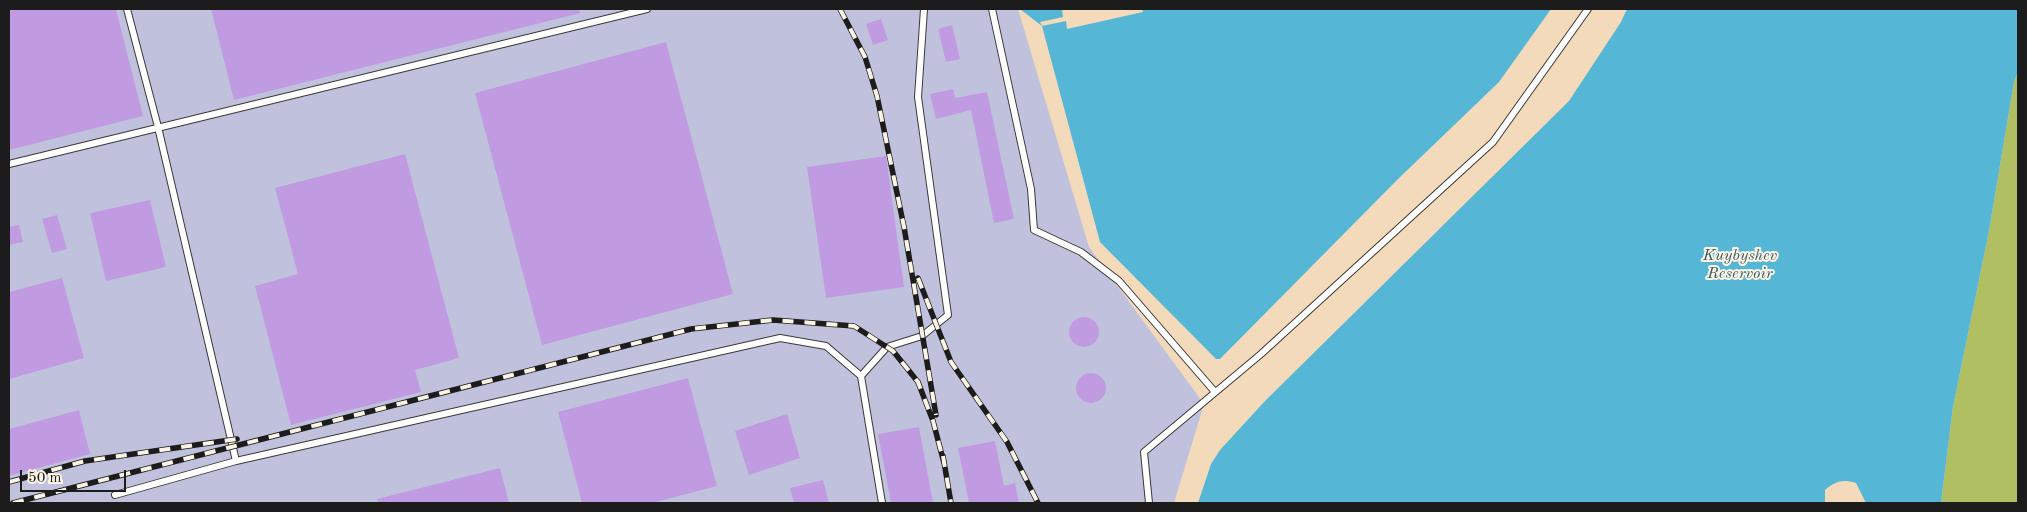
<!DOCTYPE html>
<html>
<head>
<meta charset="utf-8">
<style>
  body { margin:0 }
  #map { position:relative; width:2027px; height:512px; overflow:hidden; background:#f3dabb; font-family:"Old Standard TT",serif }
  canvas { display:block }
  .frame { position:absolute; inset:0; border:10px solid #1c1c1c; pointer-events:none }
  .scale { position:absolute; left:20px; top:470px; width:106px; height:22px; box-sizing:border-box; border:2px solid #1c1c1c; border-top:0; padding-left:6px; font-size:15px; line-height:18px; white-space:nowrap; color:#1c1c1c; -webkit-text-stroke:4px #fcf5e5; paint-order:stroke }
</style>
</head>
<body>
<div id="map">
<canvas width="2027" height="512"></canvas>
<div class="frame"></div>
<div class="scale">50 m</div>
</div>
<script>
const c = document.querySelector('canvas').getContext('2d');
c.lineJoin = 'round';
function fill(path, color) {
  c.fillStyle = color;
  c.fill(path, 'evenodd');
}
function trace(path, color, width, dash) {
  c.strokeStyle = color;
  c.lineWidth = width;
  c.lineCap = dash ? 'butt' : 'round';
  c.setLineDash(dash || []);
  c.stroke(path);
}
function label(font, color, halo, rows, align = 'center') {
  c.font = font + ' "Old Standard TT",serif';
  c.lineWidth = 4;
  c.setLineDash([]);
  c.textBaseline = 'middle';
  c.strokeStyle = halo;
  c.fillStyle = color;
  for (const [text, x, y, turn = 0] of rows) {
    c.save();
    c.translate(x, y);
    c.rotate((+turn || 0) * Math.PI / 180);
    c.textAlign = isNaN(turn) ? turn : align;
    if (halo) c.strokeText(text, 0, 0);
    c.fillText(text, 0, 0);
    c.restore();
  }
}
const industrial = new Path2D(`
  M9,9H1018L1089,247L1204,404L1174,503H9Z`);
const green = new Path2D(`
  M2018,72V503H1941L1953,407L1989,231L2014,82Z`);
const water = new Path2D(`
  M1020,9H1551L1499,82L1397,180L1220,359H1216L1100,242L1042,26Z
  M1627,9H2018V72L2014,82L1989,231L1953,407L1941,503H1866L1856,483C1842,479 1836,481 1825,490V503H1198L1211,464L1220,450L1265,401L1569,101L1621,22Z`);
const pier = new Path2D(`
  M1062,9H1142L1143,12L1067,29L1066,21L1042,26L1040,22L1063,17Z`);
const building = new Path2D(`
  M9,9H116L143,116L9,150Z
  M211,9H579L580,13L234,100Z
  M881,19L888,40L873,45L866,24Z
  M952,25L960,59L946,62L938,29Z
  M666,42L733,294L542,345L475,93Z
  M953,89L955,98L987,92L1014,219L994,223L971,110L936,119L930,94Z
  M405,154L459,358L415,370L421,392L291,425L255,286L298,274L275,188Z
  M886,156L904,287L826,298L807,167Z
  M150,200L166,267L106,281L90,213Z
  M57,215L67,249L52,253L42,219Z
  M19,225L23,242L9,245V227Z
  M62,278L84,358L9,379V292Z
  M1069 332a15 15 0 1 1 30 0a15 15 0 1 1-30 0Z
  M1076 388a15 15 0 1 1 30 0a15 15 0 1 1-30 0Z
  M688,378L717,486L652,503H582L558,412Z
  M79,410L90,454L9,476V429Z
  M787,414L800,458L749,475L735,431Z
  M919,427L933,503H891L878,434Z
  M995,441L1004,486L1015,483L1019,503H969L958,448Z
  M500,468L509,503H378L377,499Z
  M823,480L829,503H794L790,488Z`);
const lane = new Path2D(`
  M127,9L158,127L236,461
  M992,9L1031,189L1034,230L1081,252L1119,281L1215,392
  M9,164L647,9
  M861,376L887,347L922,336L948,315L918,97L924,9
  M115,495L236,461L780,338L826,346L861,376L882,503
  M1149,503L1144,452L1261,354L1493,142L1588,9`);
const rail = new Path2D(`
  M840,9L865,57L877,96L904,227L936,415
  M918,278L951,362L1007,442L1038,503
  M943,456L951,503
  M9,482L85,461L237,439
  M13,503L691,329L773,320L854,326L893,351L918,382L933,421L944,463`);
const waterNames = [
  ["Kuybyshev",1740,256],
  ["Reservoir",1740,274]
];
fill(industrial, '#c0c2dd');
fill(green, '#b0bf61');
fill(water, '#56b6d5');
fill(pier, '#f3dabb');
fill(building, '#c19be2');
trace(lane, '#3c3834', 8);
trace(lane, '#fff', 6);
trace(rail, '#1c1c1c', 5.5);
trace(rail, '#fcf5e5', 4, [11]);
label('italic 16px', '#335a66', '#fcf5e5', waterNames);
</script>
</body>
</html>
